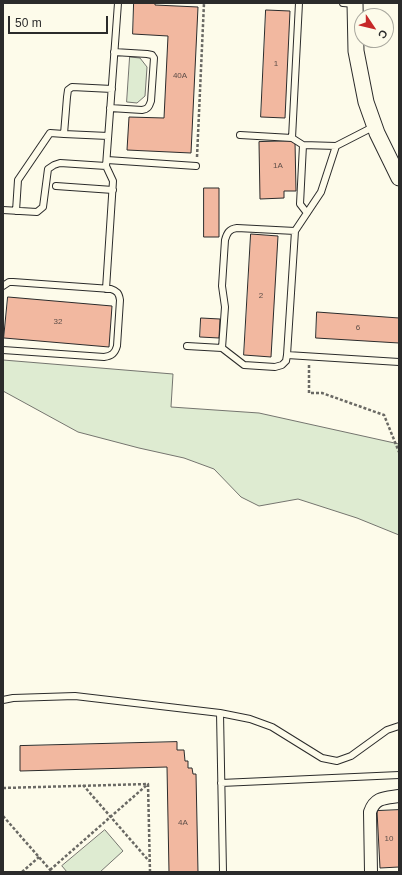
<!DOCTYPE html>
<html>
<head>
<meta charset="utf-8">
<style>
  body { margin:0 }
  #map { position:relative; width:402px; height:875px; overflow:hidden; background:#fdfbea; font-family:Arial,sans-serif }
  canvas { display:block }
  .frame { position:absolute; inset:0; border:4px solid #2b2b2b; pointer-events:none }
  .north { position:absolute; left:354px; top:8px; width:40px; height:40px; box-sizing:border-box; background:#fdfbea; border:1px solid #a9a89e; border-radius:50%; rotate:125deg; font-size:11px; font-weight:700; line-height:16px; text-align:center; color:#2b2b2b }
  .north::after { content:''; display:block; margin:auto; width:14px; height:18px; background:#c62828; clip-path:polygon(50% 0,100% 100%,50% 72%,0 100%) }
  .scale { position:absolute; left:8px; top:16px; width:100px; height:18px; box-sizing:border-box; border:2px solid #2b2b2b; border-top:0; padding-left:5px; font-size:12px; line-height:14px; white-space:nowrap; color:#2b2b2b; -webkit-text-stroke:3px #fdfbea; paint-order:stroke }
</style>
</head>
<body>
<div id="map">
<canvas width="402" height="875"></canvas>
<div class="frame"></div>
<div class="north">С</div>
<div class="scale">50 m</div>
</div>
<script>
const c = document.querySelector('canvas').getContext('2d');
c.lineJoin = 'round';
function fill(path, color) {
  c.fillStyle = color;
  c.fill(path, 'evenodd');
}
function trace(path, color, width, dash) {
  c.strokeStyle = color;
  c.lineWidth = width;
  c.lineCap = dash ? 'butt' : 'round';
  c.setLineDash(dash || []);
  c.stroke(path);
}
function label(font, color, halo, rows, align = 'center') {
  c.font = font + ' Arial,sans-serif';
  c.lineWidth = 3;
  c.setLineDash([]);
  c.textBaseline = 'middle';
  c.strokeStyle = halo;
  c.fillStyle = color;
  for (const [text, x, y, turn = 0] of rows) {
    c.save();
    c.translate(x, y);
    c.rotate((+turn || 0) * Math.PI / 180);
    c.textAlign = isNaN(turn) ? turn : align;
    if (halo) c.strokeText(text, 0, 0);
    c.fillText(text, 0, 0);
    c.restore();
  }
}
const green = new Path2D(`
  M130,57L140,58L147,67L145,96L137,103L127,102Z
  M3,360L173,374L171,407L259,413L399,444V535L357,518L298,499L259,506L241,497L214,469L184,458L139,448L78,432L3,391Z
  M105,830L123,851L100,872H67L62,866Z`);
const building = new Path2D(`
  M134,3H155V5L198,7L191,153L127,150L129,117L164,118L168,36L133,34Z
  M266,10L290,11L285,118L261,117Z
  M295,141L296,191H284V198L260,199L259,142Z
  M204,188H219V237H204Z
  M251,234L278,236L271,357L244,355Z
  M8,297L112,306L109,347L4,338Z
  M317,312L399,318V343L316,338Z
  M201,318L220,319L219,338L200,337Z
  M177,742V750H184L185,761H188V768H192L193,774H196L198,872H169L167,767L20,771V746Z
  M399,810V867L380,868L377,811Z`);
const path = new Path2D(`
  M197,157L204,3
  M309,365V393H322L384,415L399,452
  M83,785L149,861
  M3,788L148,784L150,872
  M3,816L52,872
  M50,870L148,784
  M22,872L39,857`);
const service = new Path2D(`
  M299,3L292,138L303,145L336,146
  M343,3L355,4
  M110,108L142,110C148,109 149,107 151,101L154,58L152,55L147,54L114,52
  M375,126L336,146L321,192L295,231L287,355L399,362
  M240,135L292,138
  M108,136L64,134L67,97L68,90L72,87L112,89
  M303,145L300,204L307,213
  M107,160L196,166
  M56,186L113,190
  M3,210L37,212L43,207L48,169L54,165L60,163L106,166
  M16,211L18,180L50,133L64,134
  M3,286L9,282H13L111,289C117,291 119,293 120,300L117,346C115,353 112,356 104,357L3,350
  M106,289L113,181L106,166L118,3
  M187,346L222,348L244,365L275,367L282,365L286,361L287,355
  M222,348L225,307L222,286L225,240C227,233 229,229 237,228L295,231
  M3,700L13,698L75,696L220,713L250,719L272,727L322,758L337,761L351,756L387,730L399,726
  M220,713L223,872
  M221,783L399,775`);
const minor = new Path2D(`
  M371,872L370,812C375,797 385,798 399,796`);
const tertiary = new Path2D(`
  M355,3L356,51L366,102L377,133L399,178`);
const numberNames = [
  ["1",276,64],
  ["40А",180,76],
  ["1А",278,166],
  ["2",261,296],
  ["32",58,322],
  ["6",358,328],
  ["4А",183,823],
  ["10",389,839]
];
fill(green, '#deebd1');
trace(green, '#74746e', 1);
fill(building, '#f2b8a0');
trace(building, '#2b2b2b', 1);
trace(service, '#2b2b2b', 8);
trace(minor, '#2b2b2b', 14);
trace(tertiary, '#2b2b2b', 17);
trace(path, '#6a6964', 2.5, [3, 2]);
trace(service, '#fdfbea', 6);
trace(minor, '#fdfbea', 12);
trace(tertiary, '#fdfbea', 15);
label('8px', '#5d4e48', null, numberNames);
</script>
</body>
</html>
